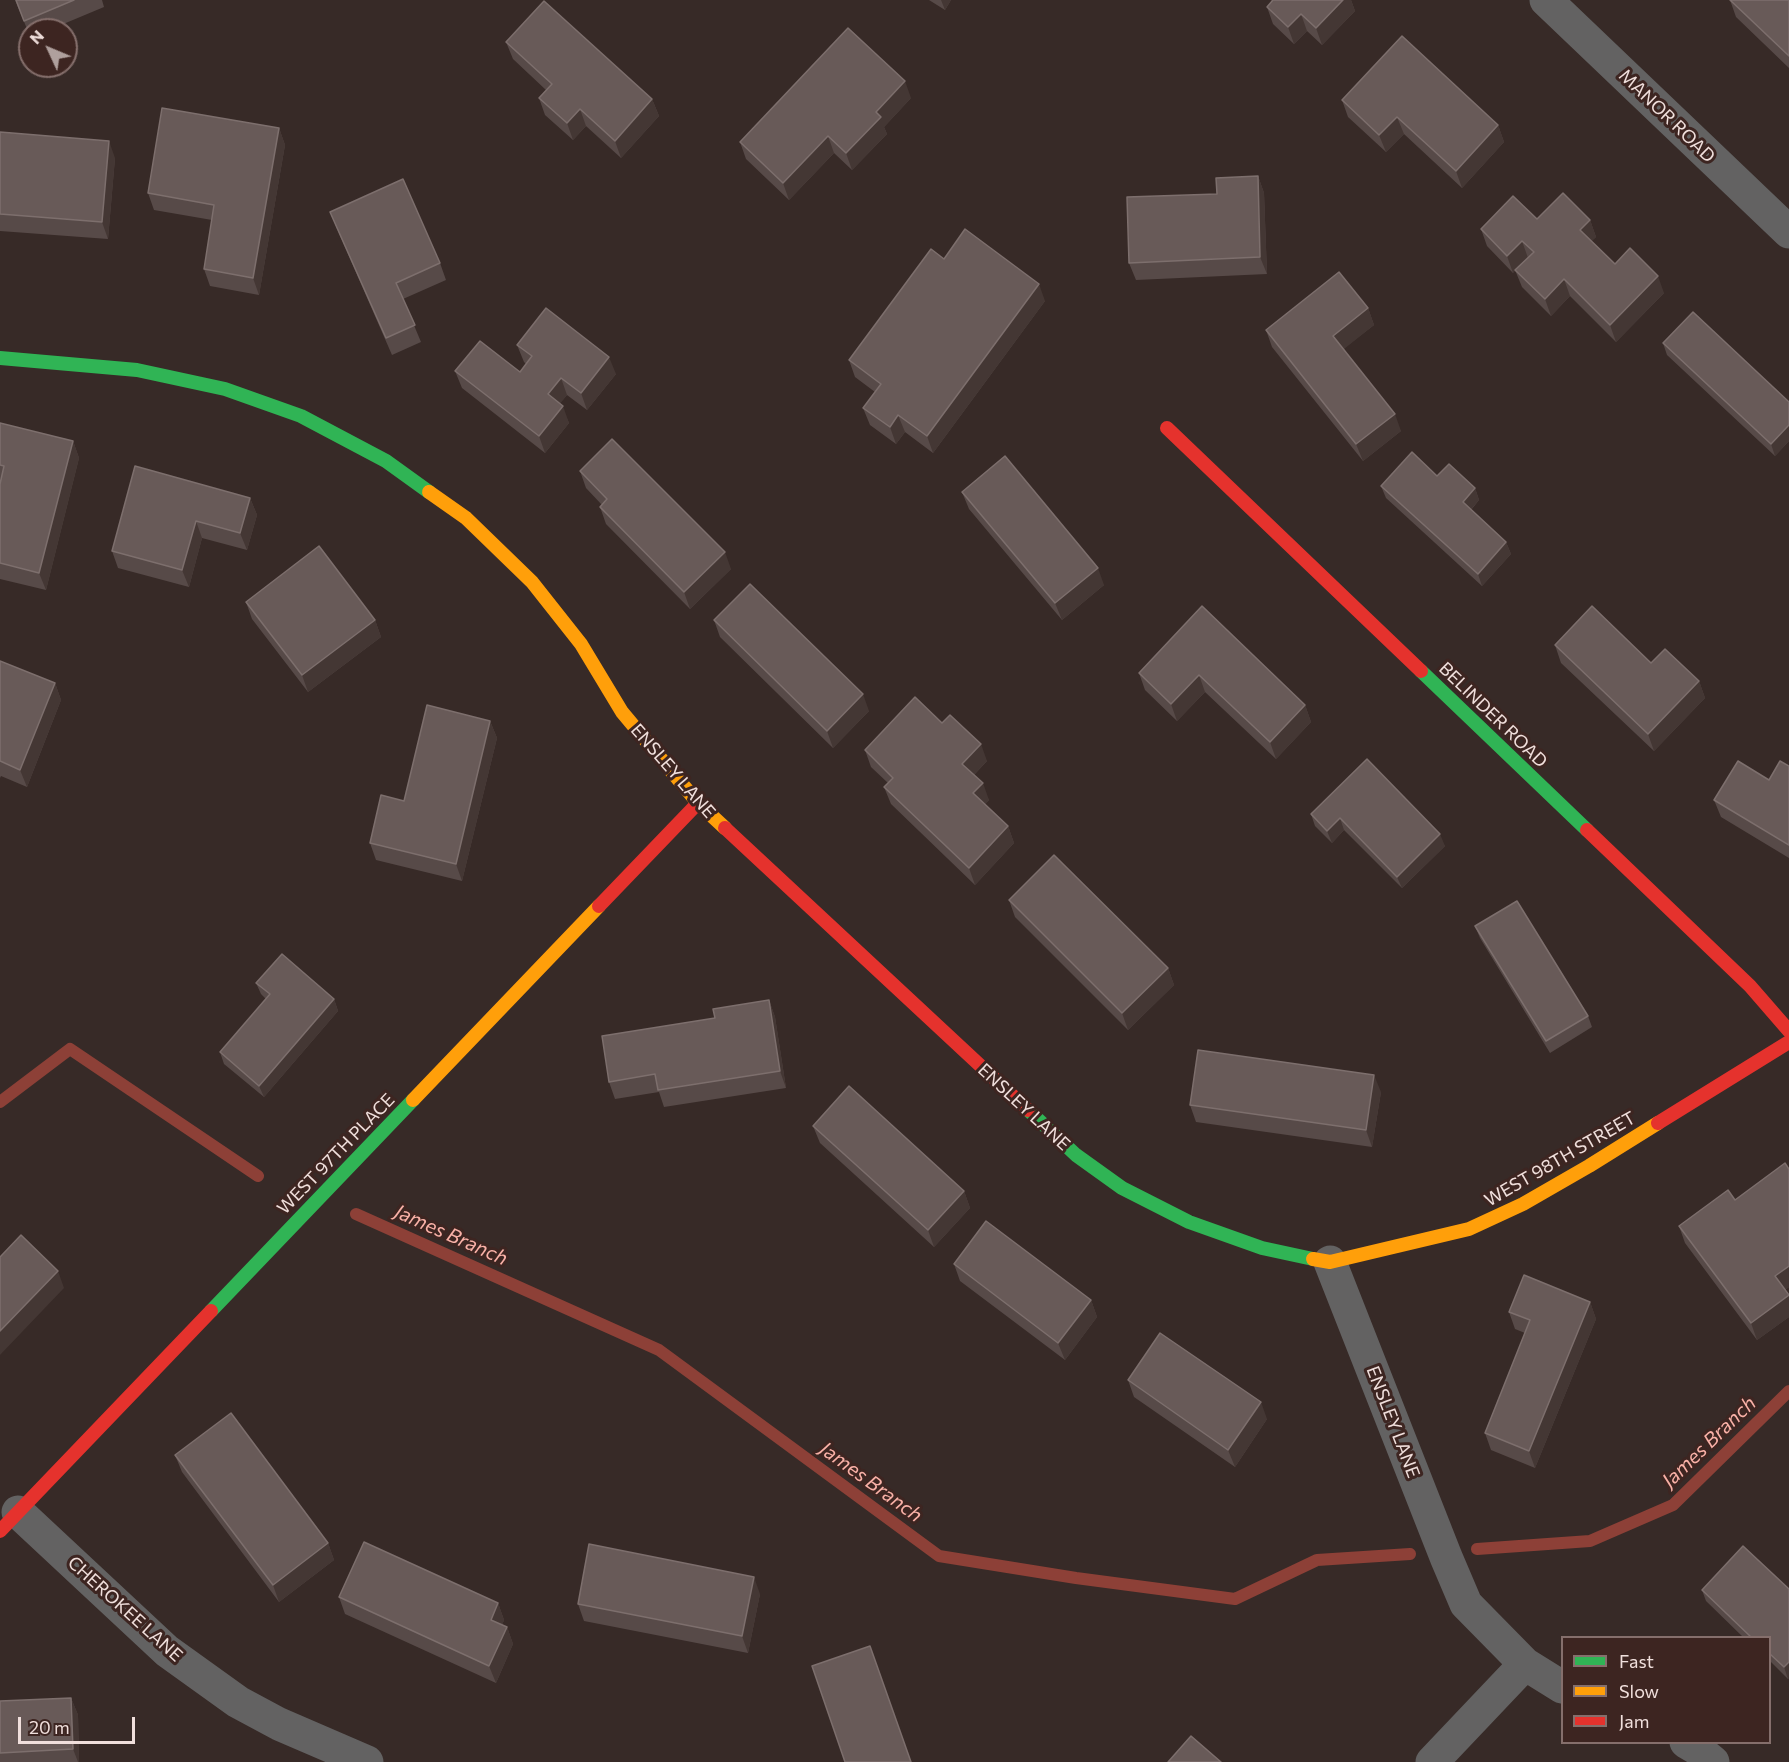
<!DOCTYPE html>
<html>
<head>
<meta charset="utf-8">
<style>
  body { margin:0 }
  #map { position:relative; width:1789px; height:1762px; overflow:hidden; background:#372a27; font-family:Commissioner,sans-serif }
  canvas { display:block }
  .legend { position:absolute; left:1561px; top:1636px; width:210px; height:108px; box-sizing:border-box; background:#3d2521; border:2px solid #856f6c; margin:0; padding:8px 10px; list-style:none; font-size:18px; color:#f0dfdc }
  .legend li { display:flex; align-items:center; gap:12px; height:30px }
  .legend b { width:30px; border:2px solid #856f6c }
  .north { position:absolute; left:18px; top:18px; width:60px; height:60px; box-sizing:border-box; background:#3d2521; border:2px solid #856f6c; border-radius:50%; rotate:314deg; font-size:16px; font-weight:700; line-height:24px; text-align:center; color:#f0dfdc }
  .north::after { content:''; display:block; margin:auto; width:21px; height:27px; background:#afa09d; clip-path:polygon(50% 0,100% 100%,50% 72%,0 100%) }
  .scale { position:absolute; left:18px; top:1717px; width:117px; height:27px; box-sizing:border-box; border:3px solid #f0dfdc; border-top:0; padding-left:8px; font-size:18px; line-height:21px; white-space:nowrap; color:#f0dfdc; -webkit-text-stroke:4px #3d2521; paint-order:stroke }
</style>
</head>
<body>
<div id="map">
<canvas width="1789" height="1762"></canvas>
<ul class="legend">
<li><b style="height:8px;background:#30b455"></b>Fast</li>
<li><b style="height:8px;background:#ff9f0a"></b>Slow</li>
<li><b style="height:8px;background:#e5322d"></b>Jam</li>
</ul>
<div class="north">N</div>
<div class="scale">20 m</div>
</div>
<script>
const c = document.querySelector('canvas').getContext('2d');
c.lineJoin = 'round';
function trace(path, color, width, dash) {
  c.strokeStyle = color;
  c.lineWidth = width;
  c.lineCap = dash ? 'butt' : 'round';
  c.setLineDash(dash || []);
  c.stroke(path);
}
function fill(path, color) {
  c.fillStyle = color;
  c.fill(path, 'evenodd');
}
function label(font, color, halo, rows, align = 'center') {
  c.font = font + ' Commissioner,sans-serif';
  c.lineWidth = 6;
  c.setLineDash([]);
  c.textBaseline = 'middle';
  c.strokeStyle = halo;
  c.fillStyle = color;
  for (const [text, x, y, turn = 0] of rows) {
    c.save();
    c.translate(x, y);
    c.rotate((+turn || 0) * Math.PI / 180);
    c.textAlign = isNaN(turn) ? turn : align;
    if (halo) c.strokeText(text, 0, 0);
    c.fillText(text, 0, 0);
    c.restore();
  }
}
const stream = new Path2D(`
  M0,1102L70,1049L258,1176
  M356,1214L659,1350L939,1556L1076,1578L1235,1599L1317,1560L1410,1554
  M1477,1549L1590,1541L1673,1505L1789,1391`);
const street = new Path2D(`
  M1546,0L1789,232
  M1330,1262L1446,1557L1466,1604L1525,1664L1562,1687
  M18,1512L167,1651L238,1702L279,1724L367,1762
  M1686,1742L1696,1748L1713,1762
  M1432,1762L1525,1664`);
const fast = new Path2D(`
  M0,358L137,370L225,389L301,416L386,461L429,492
  M1421,671L1587,830
  M1028,1110L1076,1155L1122,1188L1189,1222L1262,1248L1313,1259
  M211,1311L413,1100`);
const slow = new Path2D(`
  M429,492L466,518L532,582L581,644L622,712L698,803L725,828
  M413,1100L599,906
  M1313,1259L1330,1262L1469,1229L1523,1204L1589,1166L1658,1123`);
const jam = new Path2D(`
  M1167,428L1421,671
  M725,828L1028,1110
  M1587,830L1750,986L1789,1031
  M599,906L698,803
  M1658,1123L1789,1042
  M0,1531L211,1311`);
const wall = new Path2D(`
  M15,0H102L104,7L49,30H30V36Z
  M929,0H951L945,10Z
  M1271,0H1351L1355,11L1322,45L1307,31L1294,44L1273,24L1267,7L1272,1Z
  M1730,0H1789V68L1736,17Z
  M506,42L652,99L659,116L621,158L586,126L573,140L545,115L539,98L546,90L513,59Z
  M911,98L884,127L887,134L852,170L834,153L789,200L746,159L740,142Z
  M1342,100L1498,125L1504,142L1462,188L1404,134L1386,152L1348,117Z
  M279,128L285,145L259,295L210,286L204,269L212,220L154,210L148,193Z
  M0,132L115,158L108,239L0,231Z
  M1258,176L1264,193L1267,274L1136,280L1129,263L1217,194Z
  M330,212L440,263L446,280L403,299L421,342L392,355L337,229Z
  M1537,219L1590,220L1596,237L1591,241L1615,264L1664,293L1616,342L1570,296L1551,316L1522,287L1515,270L1513,273L1487,246L1481,229Z
  M944,259L1045,301L933,453L905,432L896,444L870,425L863,408L875,392L855,377L849,360Z
  M1368,308L1374,325L1343,349L1401,431L1363,461L1272,347L1266,330Z
  M1663,343L1789,402V441L1775,456L1667,355Z
  M517,345L616,374L587,410L567,395L560,403L569,423L545,453L462,388L455,371L520,372L526,364L524,362Z
  M0,423L73,441L79,458L46,590L0,579Z
  M580,471L731,569L690,609L606,524L600,507L602,505L586,488Z
  M1437,476L1475,488L1479,500L1471,510L1506,542L1511,554L1482,586L1386,498L1381,486Z
  M962,492L1104,585L1062,620L969,509Z
  M250,498L257,515L247,550L202,538L189,587L118,568L112,551Z
  M246,602L375,620L381,637L308,692L252,619Z
  M1202,606L1305,705L1311,722L1276,759L1205,692L1177,721L1145,690L1139,673Z
  M714,620L869,711L833,748L720,637Z
  M1555,645L1651,663L1699,681L1705,698L1654,751L1561,663Z
  M0,661L55,683L61,700L27,787L1,776L0,778Z
  M490,721L497,738L462,881L376,860L370,843L404,801Z
  M942,723L987,761L974,775L989,800L985,804L1008,826L1014,843L975,885L891,804L884,787L888,783L871,767L865,750Z
  M1367,759L1445,846L1402,888L1344,830L1332,843L1315,826L1311,814Z
  M1789,766V858L1721,817L1714,800L1769,780Z
  M1009,900L1168,968L1174,985L1128,1030L1015,917Z
  M1475,926L1588,1016L1592,1027L1550,1053L1480,938Z
  M256,983L334,999L338,1011L264,1097L224,1064L220,1052L266,999L261,994Z
  M769,1000L775,1017L786,1088L664,1107L659,1092L615,1099L609,1082Z
  M1381,1092L1372,1147L1196,1122L1190,1105Z
  M813,1126L964,1191L970,1208L934,1247L820,1143Z
  M1789,1169V1287L1785,1290L1789,1295V1317L1757,1340L1685,1243L1679,1226L1735,1200Z
  M954,1264L1091,1300L1097,1317L1065,1360L960,1281Z
  M1590,1302L1596,1319L1535,1468L1491,1450L1485,1433L1525,1333L1515,1329L1509,1312Z
  M1128,1380L1267,1419L1235,1467L1134,1397Z
  M175,1455L328,1543L334,1560L279,1602L182,1472Z
  M1789,1589V1678L1788,1679L1770,1661V1638H1744L1706,1601L1702,1590Z
  M760,1594L748,1653L584,1621L578,1604Z
  M339,1597L498,1603L504,1620L502,1625L507,1627L513,1644L496,1683L345,1614Z
  M71,1698L78,1715L79,1762H0V1701Z`);
const shadedWall = new Path2D(`
  M941,0H951L945,10Z
  M1343,0H1351L1355,11L1322,45L1316,28Z
  M1301,14L1307,31L1294,44L1288,27Z
  M905,81L911,98L884,127L887,134L852,170L846,153L876,112Z
  M652,99L659,116L621,158L615,141Z
  M580,109L586,126L573,140L567,123Z
  M1397,117L1404,134L1386,152L1379,135Z
  M1498,125L1504,142L1462,188L1456,171Z
  M279,128L285,145L259,295L253,278Z
  M828,136L834,153L789,200L783,183Z
  M109,141L115,158L108,239L102,222Z
  M1258,176L1264,193L1267,274L1260,257Z
  M1590,220L1596,237L1586,247L1580,230Z
  M1522,241L1528,258L1513,273L1507,256Z
  M1658,276L1664,293L1616,342L1610,325Z
  M1564,279L1570,296L1551,316L1545,299Z
  M1039,284L1045,301L933,453L927,436Z
  M1368,308L1374,325L1339,353L1333,336Z
  M609,357L616,374L587,410L581,393Z
  M561,378L567,395L554,411L548,394Z
  M563,406L569,423L545,453L539,436Z
  M1395,414L1401,431L1363,461L1356,444Z
  M898,415L905,432L896,444L890,427Z
  M1789,425V441L1775,456L1771,444Z
  M73,441L79,458L46,590L39,573Z
  M1475,488L1479,500L1467,514L1463,502Z
  M250,498L257,515L247,550L240,533Z
  M196,521L202,538L189,587L182,570Z
  M1506,542L1511,554L1482,586L1478,574Z
  M725,552L731,569L690,609L684,592Z
  M1098,568L1104,585L1062,620L1055,603Z
  M375,620L381,637L308,692L302,675Z
  M1199,675L1205,692L1177,721L1171,704Z
  M1699,681L1705,698L1654,751L1648,734Z
  M55,683L61,700L27,787L20,770Z
  M863,694L869,711L833,748L827,731Z
  M1305,705L1311,722L1276,759L1270,742Z
  M490,721L497,738L462,881L456,864Z
  M981,744L987,761L968,781L962,764Z
  M983,783L989,800L979,810L973,793Z
  M1340,818L1344,830L1332,843L1327,831Z
  M1008,826L1014,843L975,885L969,868Z
  M1440,834L1445,846L1402,888L1397,877Z
  M1168,968L1174,985L1128,1030L1122,1013Z
  M334,999L338,1011L264,1097L259,1086Z
  M769,1000L775,1017L786,1088L780,1071Z
  M1374,1075L1381,1092L1372,1147L1366,1130Z
  M964,1191L970,1208L934,1247L928,1230Z
  M1789,1266V1287L1781,1293L1775,1276Z
  M58,1271L64,1288L0,1355V1331Z
  M1789,1295V1317L1757,1340L1751,1323Z
  M1091,1300L1097,1317L1065,1360L1058,1343Z
  M1590,1302L1596,1319L1535,1468L1529,1451Z
  M1261,1402L1267,1419L1235,1467L1228,1450Z
  M328,1543L334,1560L279,1602L273,1585Z
  M754,1577L760,1594L748,1653L742,1636Z
  M498,1603L504,1620L497,1637L491,1620Z
  M507,1627L513,1644L496,1683L489,1666Z
  M1789,1662V1678L1788,1679L1784,1667Z
  M71,1698L78,1715L79,1762H78L73,1749Z`);
const building = new Path2D(`
  M16,0H74L24,21Z
  M1273,0H1343L1316,28L1301,14L1288,27L1267,7Z
  M1730,0H1789V56Z
  M544,1L652,99L615,141L580,109L567,123L539,98L552,84L506,42Z
  M848,28L905,81L876,112L881,117L846,153L828,136L783,183L740,142Z
  M1402,36L1498,125L1456,171L1397,117L1379,135L1342,100Z
  M162,108L279,128L253,278L204,269L214,205L148,193Z
  M0,132L109,141L102,222L0,214Z
  M1258,176L1260,257L1129,263L1127,197L1217,194L1216,178Z
  M403,179L440,263L396,283L415,325L386,338L330,212Z
  M1563,193L1590,220L1580,230L1615,264L1630,248L1658,276L1610,325L1564,279L1545,299L1515,270L1534,252L1522,241L1507,256L1481,229L1513,196L1537,219Z
  M965,229L1039,284L927,436L898,415L890,427L863,408L881,384L849,360L931,249L944,259Z
  M1339,272L1368,308L1333,336L1395,414L1356,444L1266,330Z
  M546,308L609,357L581,393L561,378L548,394L563,406L539,436L455,371L480,341L520,372L532,356L517,345Z
  M1693,312L1789,402V425L1771,444L1663,343Z
  M0,423L73,441L39,573L0,563V484L4,466L0,465Z
  M612,439L725,552L684,592L600,507L607,499L580,471Z
  M1412,452L1437,476L1449,464L1475,488L1463,502L1506,542L1478,574L1381,486Z
  M1005,456L1098,568L1055,603L962,492Z
  M135,466L250,498L240,533L196,521L182,570L112,551Z
  M319,546L375,620L302,675L246,602Z
  M750,584L863,694L827,731L714,620Z
  M1202,606L1305,705L1270,742L1199,675L1171,704L1139,673Z
  M1592,606L1651,663L1665,649L1699,681L1648,734L1555,645Z
  M0,661L55,683L20,770L0,761Z
  M915,697L942,723L950,715L981,744L962,764L983,783L973,793L1008,826L969,868L884,787L893,778L865,750Z
  M427,705L490,721L456,864L370,843L381,795L404,801Z
  M1367,759L1440,834L1397,877L1340,818L1327,831L1311,814Z
  M1738,761L1769,780L1780,761L1789,766V845L1714,800Z
  M1054,855L1168,968L1122,1013L1009,900Z
  M1517,901L1588,1016L1546,1041L1475,926Z
  M282,954L334,999L259,1086L220,1052L270,994L256,983Z
  M769,1000L780,1071L658,1090L655,1074L609,1082L602,1036L715,1018L713,1009Z
  M1198,1050L1374,1075L1366,1130L1190,1105Z
  M849,1086L964,1191L928,1230L813,1126Z
  M1785,1163L1789,1169V1266L1775,1276L1789,1295L1751,1323L1679,1226L1728,1190L1735,1200Z
  M986,1221L1091,1300L1058,1343L954,1264Z
  M21,1235L58,1271L0,1331V1257Z
  M1524,1275L1590,1302L1529,1451L1485,1433L1530,1320L1509,1312Z
  M1160,1333L1261,1402L1228,1450L1128,1380Z
  M231,1413L328,1543L273,1585L175,1455Z
  M364,1542L498,1603L491,1620L507,1627L489,1666L339,1597Z
  M589,1544L754,1577L742,1636L578,1604Z
  M1743,1546L1789,1589V1662L1784,1667L1770,1654V1638H1752L1702,1590Z
  M870,1646L911,1762H845L812,1666Z
  M71,1698L73,1749L0,1753V1701Z
  M1191,1736L1221,1762H1168Z`);
const streetNames = [
  ["MANOR ROAD",1667,116,44],
  ["BELINDER ROAD",1493,715,44],
  ["ENSLEY LANE",673,771,49],
  ["ENSLEY LANE",1024,1107,43],
  ["WEST 97TH PLACE",336,1154,-46],
  ["WEST 98TH STREET",1560,1159,-30],
  ["ENSLEY LANE",1393,1422,69],
  ["CHEROKEE LANE",125,1609,42]
];
const waterNames = [
  ["James Branch",451,1235,24],
  ["James Branch",1709,1442,-44],
  ["James Branch",871,1482,36]
];
trace(stream, '#8d4037', 12);
trace(street, '#636262', 33);
trace(fast, '#30b455', 14);
trace(slow, '#ff9f0a', 14);
trace(jam, '#e5322d', 14);
fill(wall, '#574a48');
fill(shadedWall, '#443734');
fill(building, '#685a58');
trace(building, '#7d6f6d', 1.5);
label('18px', '#f0dfdc', '#3d2521', streetNames);
label('italic 20px', '#f9b1a7', '#3d2521', waterNames);
</script>
</body>
</html>
